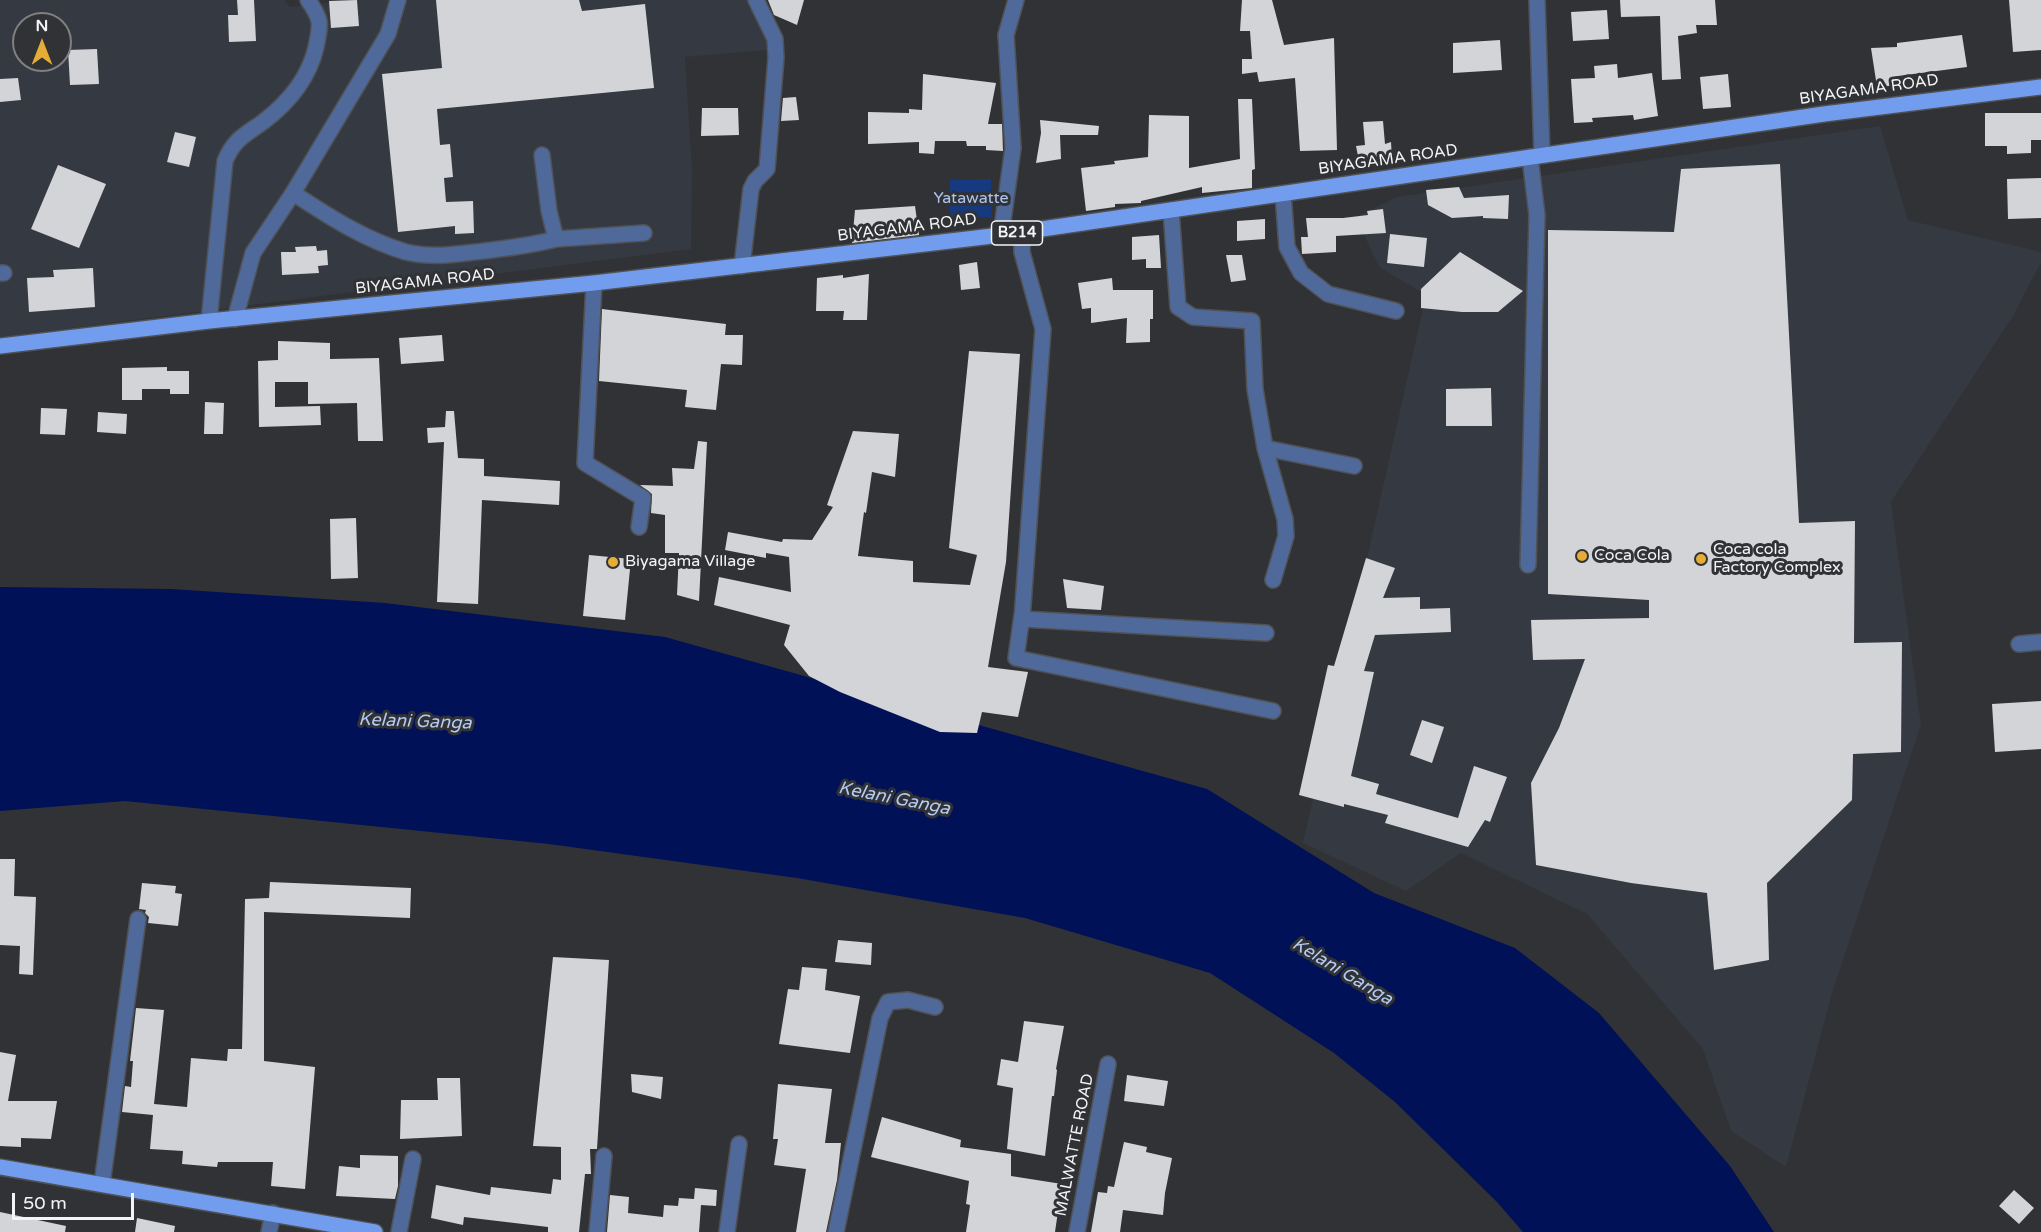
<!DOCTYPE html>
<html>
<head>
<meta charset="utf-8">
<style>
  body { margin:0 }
  #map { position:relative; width:2041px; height:1232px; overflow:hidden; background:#313235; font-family:"Varela Round",sans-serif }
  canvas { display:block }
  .north { position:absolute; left:12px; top:12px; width:60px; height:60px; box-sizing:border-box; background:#313235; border:2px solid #7e8082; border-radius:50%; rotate:0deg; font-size:16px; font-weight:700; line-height:24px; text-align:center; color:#f2f4f5 }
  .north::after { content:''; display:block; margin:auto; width:21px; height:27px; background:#e5ad35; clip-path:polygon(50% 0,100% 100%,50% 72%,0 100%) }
  .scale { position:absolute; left:12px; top:1193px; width:122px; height:27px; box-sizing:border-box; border:3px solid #f2f4f5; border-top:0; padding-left:8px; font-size:18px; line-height:21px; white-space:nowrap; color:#f2f4f5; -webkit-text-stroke:4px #313235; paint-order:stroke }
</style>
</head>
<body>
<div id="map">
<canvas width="2041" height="1232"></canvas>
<div class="north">N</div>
<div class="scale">50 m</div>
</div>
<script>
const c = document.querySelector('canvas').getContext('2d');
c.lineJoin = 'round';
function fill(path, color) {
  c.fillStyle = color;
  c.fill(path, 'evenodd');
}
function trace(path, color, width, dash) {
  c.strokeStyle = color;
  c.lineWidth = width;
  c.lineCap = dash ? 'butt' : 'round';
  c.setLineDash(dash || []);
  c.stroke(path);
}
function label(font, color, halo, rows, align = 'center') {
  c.font = font + ' "Varela Round",sans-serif';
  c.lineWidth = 6;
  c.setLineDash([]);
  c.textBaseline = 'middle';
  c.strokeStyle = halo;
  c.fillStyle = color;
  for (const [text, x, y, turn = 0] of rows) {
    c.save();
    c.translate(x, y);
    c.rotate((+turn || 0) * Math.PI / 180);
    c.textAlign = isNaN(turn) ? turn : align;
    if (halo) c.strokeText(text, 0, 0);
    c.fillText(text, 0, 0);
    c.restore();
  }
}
const built = new Path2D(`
  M0,0H284L290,7L336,2L337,0H758L766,28L768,50L685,57L692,171L691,249L0,337ZM24,24H60V60H24Z
  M1880,126L1908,220L2041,252V262L2013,316L1891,502L1921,725L1832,993L1786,1167L1731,1131L1703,1049L1587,914L1461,853L1406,891L1303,843L1426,295L1379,267L1356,217L1397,197Z`);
const green = new Path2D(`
  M991,179L992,217L950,218V180Z`);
const water = new Path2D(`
  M0,587L171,589L385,603L665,637L1207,789L1374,893L1515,948L1599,1013L1730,1166L1774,1232H1523L1497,1202L1395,1102L1334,1053L1210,973L1025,918L797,878L549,844L125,801L0,811Z`);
const building = new Path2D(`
  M237,0H254L256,41L229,42L228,15H238Z
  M357,0L359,26L331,28L329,1Z
  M436,0H579L582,11L645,4L654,88L437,109L440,145L450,144L453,177L444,178L446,202L473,201L474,233L455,234V226L398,232L382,74L442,68Z
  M768,0H804L797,25L774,15Z
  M1242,0H1272L1284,45L1334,38L1337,150L1300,151L1295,78L1259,82L1257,72L1242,74V59H1252L1250,31H1240Z
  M1620,0H1715L1717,25H1696L1697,33L1678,36L1681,79L1662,80L1660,16L1621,17Z
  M2009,0H2041V50L2013,52Z
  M1607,10L1609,39L1573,41L1571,12Z
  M1962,35L1967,67L1898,76L1900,85L1877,87L1871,48L1897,47V43Z
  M1500,40L1502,70L1453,73V43Z
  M97,49L99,84L70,85L68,50Z
  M1617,64L1618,78L1652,73L1658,116L1634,120L1633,115L1592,118L1593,122L1574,123L1571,79L1595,78L1594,66Z
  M923,74L996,83L988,124H1002L1003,151L986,150V146H967L966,141H935L934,154L919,153V142L868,144V112L909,113V109L922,110Z
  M1728,74L1731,107L1703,109L1700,77Z
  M18,78L21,100L0,102V79Z
  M796,97L799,120L781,121L783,98Z
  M1238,99H1252L1255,169L1252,170V188L1202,193V187L1141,201V203L1115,204V207L1086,211L1081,168L1115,164L1114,161L1148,157L1149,115L1189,116V168L1240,159Z
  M702,108H738L739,135L701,136Z
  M1985,113H2041V140H2031V153L2007,154V146H1985Z
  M1040,120L1099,126L1098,135H1060L1061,159L1036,163L1041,133Z
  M1383,121L1385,144L1391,142L1392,159L1359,161L1356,146L1365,145L1363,122Z
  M175,132L196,137L189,167L167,162Z
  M1780,164L1799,523L1855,521L1854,643L1902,642L1901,752L1853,754L1852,800L1767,883L1769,960L1714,970L1707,893L1631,883L1536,865L1531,783L1559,728L1585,659L1533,660L1531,620L1649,618V600L1548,594V230L1674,232L1681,169Z
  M58,165L106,184L79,248L31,229Z
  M2041,178V218L2008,219L2007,179Z
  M1459,187L1464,198L1509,195L1508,219L1483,218V216L1452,218L1428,205L1426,190Z
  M915,206L919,235L852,243L855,210Z
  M1383,209L1386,233L1336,236V252L1302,254L1301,237H1308L1306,218H1343L1368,215L1367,211Z
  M1265,219V239L1237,241V221Z
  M1390,234L1427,238L1424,267L1387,263Z
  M1159,235L1161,268H1146V259L1132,260V237Z
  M316,246L317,251L327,250L328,265L318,266L319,273L282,275L281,252H296L295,247Z
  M1460,252L1523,291L1498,312H1462L1421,308V289Z
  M1226,255H1242L1246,280L1231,282Z
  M977,262L980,288L961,290L959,265Z
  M93,268L95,307L29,312L27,278L54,277L53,270Z
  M869,274L867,320H843L844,311H816L817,278L843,275V278Z
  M1112,278L1113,290H1153V319H1150V342L1126,343L1127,318L1091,323V308L1082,309L1078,283Z
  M602,309L726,324L725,335H743L742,365L721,364L716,410L685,407L687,390L599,381Z
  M442,335L444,361L401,364L399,338Z
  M278,341L330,343V359L379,358L383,441H358L357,403L308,404V382H275V407L320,406L321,425L259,427L258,361L278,360Z
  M969,351L1020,354L1006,562L988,667L1028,672L1018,717L982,712L977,733L940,732L840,692L809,676L784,645L790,625L714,605L719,577L791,592L789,557L766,553V558L725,550L728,532L782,542L783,539L812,540L833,507L827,505L853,431L899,434L895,477L872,472L866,513L864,512L858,556L913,561V582L970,585L977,555L949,548Z
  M167,367V371H189V394H170V389H142V400H122V368Z
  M1491,388L1492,426H1446V389Z
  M205,402L224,403L223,434H204Z
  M41,408L67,409L65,435L40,434Z
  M446,411H454L458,458L484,459V476L560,481L559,505L482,500L478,604L437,602L444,442L428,443L427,428L445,427Z
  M98,412L127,414L126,434L97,432Z
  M698,441L707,442L699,601L677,595L679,553H665V515L651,513L652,494L640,485L673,486L672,468L694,469Z
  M356,518L358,578L331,579L330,519Z
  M589,555L631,559L625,620L583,616Z
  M1366,558L1395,568L1383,598L1420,597V609L1450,608L1451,632L1375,635L1364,671L1374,672L1351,776L1379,784L1376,794L1458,818L1474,766L1507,777L1490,822L1485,820L1468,847L1385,823L1388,815L1344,804V807L1299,795L1328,665L1334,666Z
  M1063,579L1104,586L1101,610L1067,608Z
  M2041,701V749L1995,752L1992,704Z
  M1422,720L1444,727L1432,763L1410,755Z
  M0,859H15L14,896L36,897L33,975L19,974L20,946L0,945Z
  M270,882L411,888L410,918L264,912V1061L315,1067L305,1189L271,1186L273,1162H218L217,1167L182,1164L183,1151L150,1149L153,1115L122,1112L125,1086L131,1087L133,1061H130L136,1008L164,1010L154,1104L187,1107L191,1058L227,1061L228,1049H242L245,899L269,898Z
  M142,883L176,886L175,893L182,894L178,926L148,923L149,917L145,913L146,910L139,909Z
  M838,940L872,943L871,965L835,962Z
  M553,957L609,960L597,1149H590L591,1174H585L579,1232H548V1227L464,1217L463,1225L431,1218L436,1185L490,1195L491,1187L551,1194L553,1179L561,1180V1147L533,1146Z
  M802,967L827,969L825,990L860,996L850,1053L779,1044L788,989L799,990Z
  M1024,1021L1064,1026L1056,1069L1057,1070L1054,1096H1052L1045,1156L1007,1149L1013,1088L997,1085L1001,1059L1018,1062Z
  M0,1052L16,1055L8,1101H57L51,1139L21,1138V1147L0,1146Z
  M631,1074L663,1077L661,1099L632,1092Z
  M1127,1075L1168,1081L1164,1106L1124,1101Z
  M437,1078H460L462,1136L400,1139L401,1100H438Z
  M778,1084L832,1089L825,1143H841L837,1180L826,1232H796L806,1169L774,1165L778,1139H773Z
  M882,1117L961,1140L960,1147L1011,1154V1176L1062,1184L1055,1232H966L970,1205L966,1204L969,1181L871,1157Z
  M1124,1142L1147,1147L1146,1152L1172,1158L1165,1193L1163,1215L1123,1210L1120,1232H1091L1098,1192L1107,1193L1108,1186L1114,1187Z
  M360,1155L398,1156V1186L395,1199L336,1196L339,1166L360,1168Z
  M695,1188L717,1190L716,1206L701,1205L699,1232H607L610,1195L629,1197L628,1213L663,1217L664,1205L678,1206L679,1198L694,1199Z
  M2014,1190L2034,1208L2019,1224L1999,1206Z
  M0,1212L66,1226L65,1232H0Z
  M137,1218L175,1226L174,1232H135Z`);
const minor = new Path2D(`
  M1537,0L1542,155
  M293,193C328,216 365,240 406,252C434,259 465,253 492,250C514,247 534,245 556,239L549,211L542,155
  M1283,194L1287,247L1301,273L1328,294L1396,311
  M1171,210L1178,307L1193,317L1252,321L1255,389L1265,448L1285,519L1286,536L1273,580
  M1022,232V252L1043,329L1022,619L1266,633
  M1001,235L1013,148L1006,35L1016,0
  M556,239L644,233
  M742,266L751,189L755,181L767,169L776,58L775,39L756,0
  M0,273H4
  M594,283L585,463L643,498L639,527
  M235,319L253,253L293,193L388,34L398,0
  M209,321L225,161C234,139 245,135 263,122C288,103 309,78 316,47C321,23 322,20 308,0
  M1265,448L1354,466
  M1528,565L1537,215L1530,157
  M1022,615L1016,658L1273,711
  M2019,644L2041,642
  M102,1184L138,919
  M269,1232L273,1213
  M399,1232L413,1159
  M597,1232L604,1156
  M727,1232L739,1144
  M836,1232L880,1018L888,1002L908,1000L935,1007
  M1077,1232L1108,1064`);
const major = new Path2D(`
  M0,346L209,321L594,283L1001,235L1824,114L2041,87
  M0,1167L375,1232`);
const markers = [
  [1582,556,6,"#e5ad35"],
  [1701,559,6,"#e5ad35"],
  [613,562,6,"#e5ad35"]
];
const shields = [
  [1017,233,51]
];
const shieldNames = [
  ["B214",1017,233]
];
const streetNames = [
  ["BIYAGAMA ROAD",1869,90,-8],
  ["BIYAGAMA ROAD",1388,160,-8],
  ["BIYAGAMA ROAD",907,228,-7],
  ["BIYAGAMA ROAD",425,282,-6],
  ["MALWATTE ROAD",1075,1145,-79]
];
const parkNames = [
  ["Yatawatte",971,199]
];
const poiNames = [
  ["Coca cola",1713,550],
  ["Factory Complex",1713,568],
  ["Coca Cola",1594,556],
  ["Biyagama Village",625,562]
];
const waterNames = [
  ["Kelani Ganga",415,722,2],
  ["Kelani Ganga",894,799,11],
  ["Kelani Ganga",1342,972,31]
];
fill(built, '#353942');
fill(green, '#16397f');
fill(water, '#001158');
fill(building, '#d2d4d8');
trace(minor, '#505154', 18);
trace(major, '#505154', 18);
trace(minor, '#4e699a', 15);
trace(major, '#729dee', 15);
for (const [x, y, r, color] of markers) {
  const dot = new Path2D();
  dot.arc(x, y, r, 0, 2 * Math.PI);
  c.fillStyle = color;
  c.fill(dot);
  trace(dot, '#313235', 2);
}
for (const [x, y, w] of shields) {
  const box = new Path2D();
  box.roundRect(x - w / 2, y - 12, w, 24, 4.5);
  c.fillStyle = '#313235';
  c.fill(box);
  trace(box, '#f2f4f5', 1.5);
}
label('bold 15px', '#f2f4f5', null, shieldNames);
label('16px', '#f2f4f5', '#313235', streetNames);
label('16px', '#afc5ef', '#313235', parkNames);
label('16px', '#f2f4f5', '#313235', poiNames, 'left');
label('italic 18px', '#b4cbf5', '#313235', waterNames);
</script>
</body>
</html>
